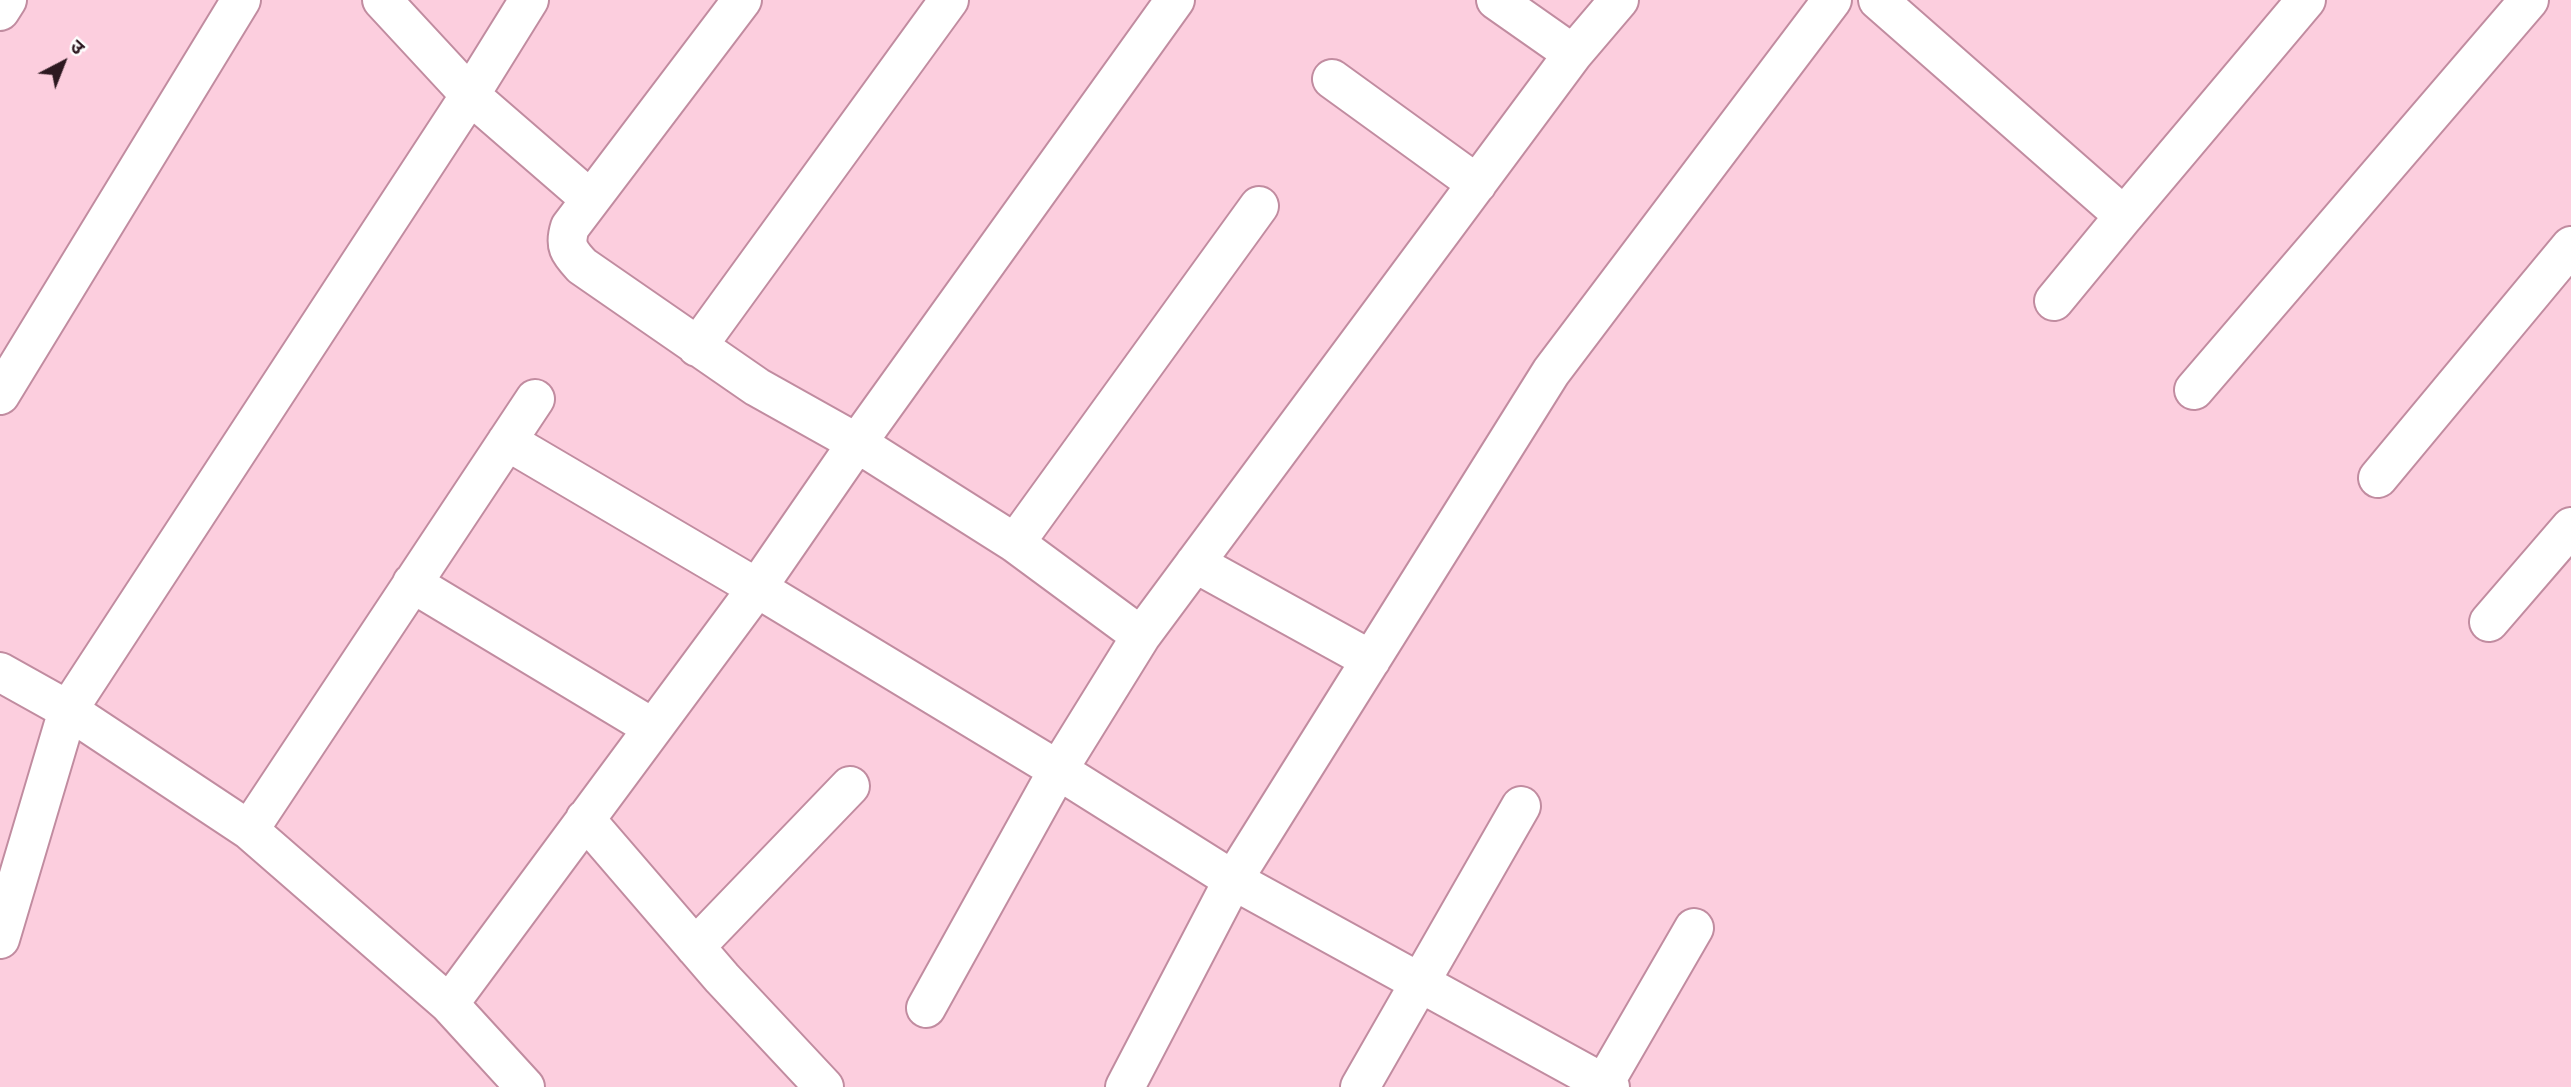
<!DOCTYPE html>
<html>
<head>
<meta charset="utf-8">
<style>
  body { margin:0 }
  #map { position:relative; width:2571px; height:1087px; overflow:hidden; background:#fccede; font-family:"Varela Round","Noto Sans Devanagari",sans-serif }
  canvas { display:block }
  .north { position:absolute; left:28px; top:28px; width:70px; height:70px; -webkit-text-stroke:5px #fefefe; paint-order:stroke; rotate:42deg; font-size:19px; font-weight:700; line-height:28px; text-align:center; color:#2d1921 }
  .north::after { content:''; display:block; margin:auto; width:24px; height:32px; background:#2d1921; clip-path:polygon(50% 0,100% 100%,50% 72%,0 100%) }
</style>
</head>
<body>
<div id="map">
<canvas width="2571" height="1087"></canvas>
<div class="north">उ</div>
</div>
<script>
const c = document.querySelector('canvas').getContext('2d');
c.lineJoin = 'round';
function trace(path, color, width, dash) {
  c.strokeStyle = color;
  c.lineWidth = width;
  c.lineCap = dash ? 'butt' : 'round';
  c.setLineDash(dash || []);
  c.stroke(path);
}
const minor = new Path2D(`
  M382,0L470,95L590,199
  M742,0L570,227C564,246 569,252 582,266L757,387L857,443L1015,543L1141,636
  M1496,0L1573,54
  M1878,0L2124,216L2306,0
  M0,11L7,0
  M1332,79L1477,184
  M2054,301L2124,216
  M697,347L949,0
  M2194,390L2529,0
  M0,395L241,0
  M507,441L757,588L857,443L1175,0
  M2378,478L2571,246
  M1015,543L1259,206
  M1195,563L1371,660
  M412,583L653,728
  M2489,622L2571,527
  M0,672L68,710L249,830L449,1004
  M585,819L722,978L824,1087
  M249,830L535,399
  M0,939L68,710L470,95L529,0
  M695,947L850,786
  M926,1008L1058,770L1233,880L1610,1087
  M525,1087L449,1004L757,588L1058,770L1141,636L1573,54L1619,0
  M1125,1087L1233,880L1551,372L1832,0
  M1360,1087L1521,806
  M1602,1087L1694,928`);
trace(minor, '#c18ca0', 42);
trace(minor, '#fff', 38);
</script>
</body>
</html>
